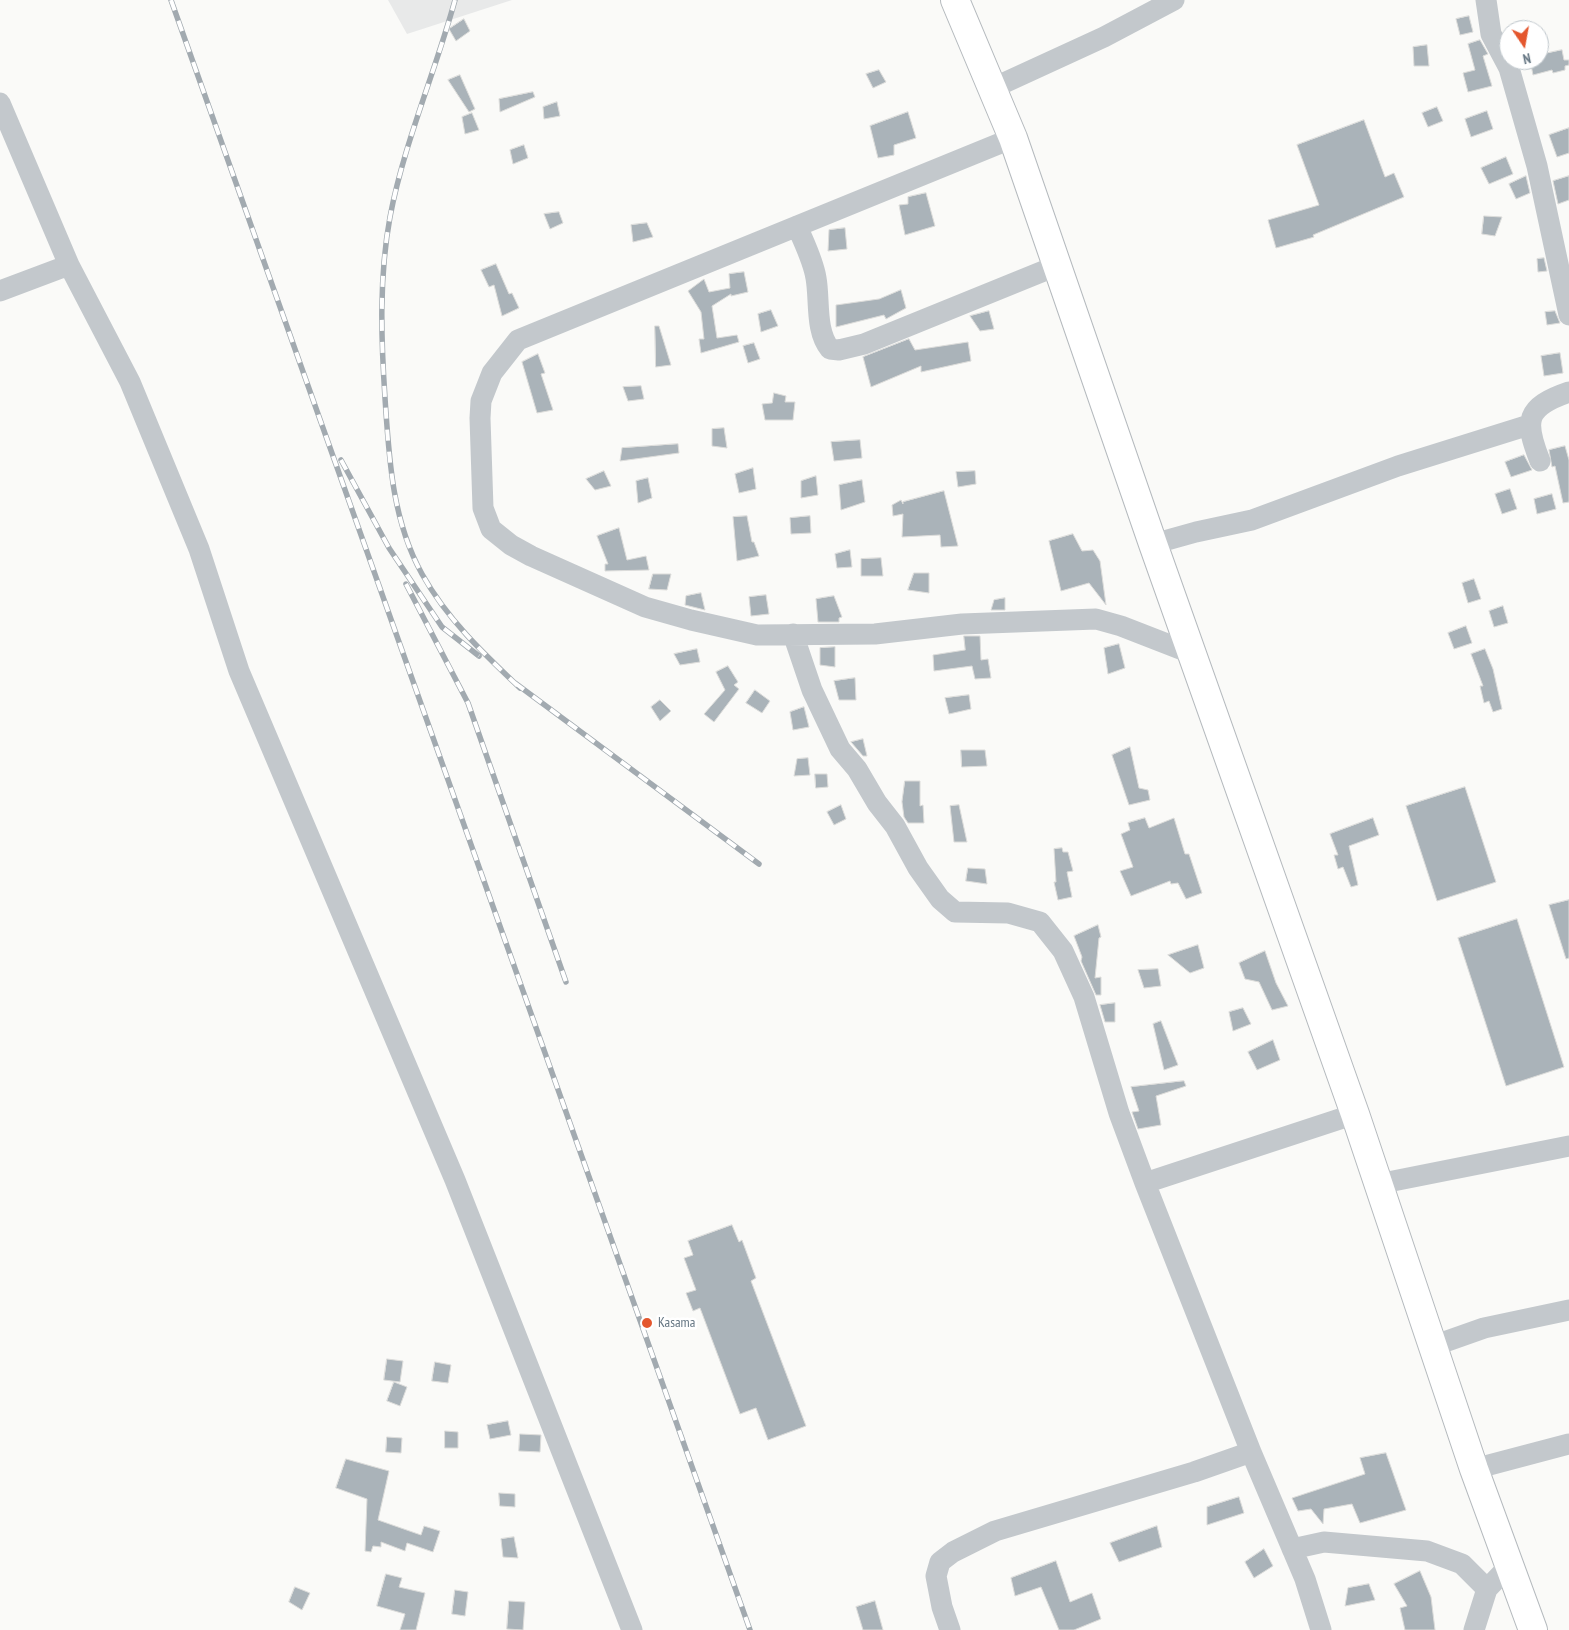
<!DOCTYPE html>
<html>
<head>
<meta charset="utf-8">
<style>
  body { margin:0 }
  #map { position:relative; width:1569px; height:1630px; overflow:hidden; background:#fafaf8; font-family:"PT Sans Narrow",sans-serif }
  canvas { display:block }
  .north { position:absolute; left:1499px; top:20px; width:50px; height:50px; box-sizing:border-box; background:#fff; border:1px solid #c1c8cd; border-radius:50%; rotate:168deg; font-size:14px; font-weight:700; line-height:20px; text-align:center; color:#657683 }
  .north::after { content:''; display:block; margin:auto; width:18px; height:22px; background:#e4572e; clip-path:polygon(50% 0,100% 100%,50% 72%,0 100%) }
</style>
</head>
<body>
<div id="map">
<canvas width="1569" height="1630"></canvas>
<div class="north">N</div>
</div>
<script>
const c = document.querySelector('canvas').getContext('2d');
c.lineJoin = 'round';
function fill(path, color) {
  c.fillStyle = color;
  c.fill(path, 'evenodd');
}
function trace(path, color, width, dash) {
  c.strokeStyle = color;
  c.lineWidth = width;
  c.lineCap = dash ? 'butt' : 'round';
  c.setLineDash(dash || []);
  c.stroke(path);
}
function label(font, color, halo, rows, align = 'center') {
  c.font = font + ' "PT Sans Narrow",sans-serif';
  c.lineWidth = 5;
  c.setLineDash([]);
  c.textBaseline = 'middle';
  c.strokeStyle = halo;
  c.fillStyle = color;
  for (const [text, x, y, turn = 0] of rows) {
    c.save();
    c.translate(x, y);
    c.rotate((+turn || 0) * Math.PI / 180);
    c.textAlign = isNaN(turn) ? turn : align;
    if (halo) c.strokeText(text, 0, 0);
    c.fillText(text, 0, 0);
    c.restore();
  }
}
const built = new Path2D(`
  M388,0H512L407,34Z`);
const building = new Path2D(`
  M1469,16L1473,32L1460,35L1456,19Z
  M464,19L470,31L456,41L449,29Z
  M1480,40L1488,54L1483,56L1492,86L1468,92L1463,73L1475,70L1468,44Z
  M1427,45L1429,66H1414L1413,47Z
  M1562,50L1564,60H1569V65L1565,66V70L1553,73L1552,70L1533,75L1530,60H1539V55Z
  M879,70L886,82L873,88L866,74Z
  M460,75L475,109L469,112L448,80Z
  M533,92L535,97L500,112L499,99Z
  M557,102L560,116L544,119L543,107Z
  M1437,107L1443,121L1428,127L1422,113Z
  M1487,111L1493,129L1471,137L1465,119Z
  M908,112L916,138L894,145V155L878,158L870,126Z
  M472,113L479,130L465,134L462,117Z
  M1364,120L1385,177L1394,173L1404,197L1313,235L1314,237L1276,248L1268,220L1319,205L1297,145Z
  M1569,128V153L1557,157L1549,135Z
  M524,145L528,158L513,164L510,150Z
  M1506,157L1513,174L1489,184L1481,168Z
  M1526,176L1530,193L1516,199L1509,184Z
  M1569,176V200L1558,204L1553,181Z
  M926,193L935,226L905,235L899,205L908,204V197Z
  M559,212L563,223L550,229L544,214Z
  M1484,216L1502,217L1495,236L1482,234Z
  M647,223L653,237L633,242L631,225Z
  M845,228L847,249L828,251L829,230Z
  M1544,258L1547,271L1538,272L1537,259Z
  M496,264L509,294L512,293L519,308L502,316L494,285L489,287L481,270Z
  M744,272L748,292L731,296V294L712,306L717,338L737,335L739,342L701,353L699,339H704L701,312L688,291L704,279L709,292L730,288L729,274Z
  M901,290L906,308L886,319L884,315L836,327V305L879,299Z
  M771,310L778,326L761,332L758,314Z
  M989,311L994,329L980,331L970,316Z
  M1555,311L1560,323L1547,325L1545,312Z
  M655,326H659L671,365L656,367Z
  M909,339L915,350L968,342L971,361L921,372V366L871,387L863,357Z
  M754,343L760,359L748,363L743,346Z
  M1560,353L1563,373L1544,376L1541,356Z
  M538,354L545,373L541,374L553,410L537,413L522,362Z
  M641,386L644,399L628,401L623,387Z
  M774,393L786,396L785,402H795L793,420H765L762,404L772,403Z
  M724,428L727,448L712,446V429Z
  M860,440L862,458L834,461L831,442Z
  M678,444L679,453L620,461L622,448Z
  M1565,446L1569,460V502L1563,503L1555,466L1552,467L1549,450Z
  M1524,455L1532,470L1511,477L1505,462Z
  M753,468L756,489L739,493L735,474Z
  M604,471L611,486L595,490L586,479Z
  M975,471L976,484L958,487L956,472Z
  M816,476L818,495L801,498V481Z
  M648,478L652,498L638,503L636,481Z
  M862,480L865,502L841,510L839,485Z
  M1510,489L1517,509L1502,514L1495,494Z
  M944,491L958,546L941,547L940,535L902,537L903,514L893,516L892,505L901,500L903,504V502Z
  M1552,494L1556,509L1537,514L1534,499Z
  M747,516L752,542H754L759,556L737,561L733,517Z
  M810,516L811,533L791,534L790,518Z
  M619,528L627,560L646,556L649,570L605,571V564H608L597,536Z
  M1073,534L1082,551L1093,550L1100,561L1106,605L1089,583L1061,591L1049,541Z
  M850,550L852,567L837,568L835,554Z
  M881,558L883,576H861V559Z
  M914,573H929V593L908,590Z
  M653,574H671L667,590L649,589Z
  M1474,579L1481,599L1468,603L1462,583Z
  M701,593L705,610L685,605L686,596Z
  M766,595L769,614L751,616L749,597Z
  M834,596L842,617L839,618V622H818L816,599Z
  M1005,598V610H991L994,600Z
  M1503,606L1508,623L1494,627L1489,611Z
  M1466,626L1472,643L1454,649L1448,633Z
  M964,636H980L981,660L988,659L991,678L975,679L972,666L934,671L933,655L965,650Z
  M1119,644L1125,668L1108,674L1104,648Z
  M835,647V667L820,665V648Z
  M697,649L700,662L680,665L674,654Z
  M1485,649L1493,669L1502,709L1493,712L1489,701L1484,703L1480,686H1483L1471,654Z
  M728,666L738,682L734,685L739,689L714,722L704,714L725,690L716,672Z
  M855,678L856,700H839L834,681Z
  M755,690L770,701L762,713L746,703Z
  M969,695L971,709L949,714L945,698Z
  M660,700L671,711L660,721L651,707Z
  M804,707L809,727L793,730L790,712Z
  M863,739L867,756H863L851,742Z
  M1130,747L1139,788L1148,790L1150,800L1129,805L1112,755Z
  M961,750H985L987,766L962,767Z
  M808,758L810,775L794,776L797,759Z
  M815,774H827L828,787L816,788Z
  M905,781H920V806L923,805L924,823H908L904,817L902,802Z
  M1465,787L1496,882L1437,901L1406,806Z
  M841,805L846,819L834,825L827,812Z
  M959,805L967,842H954L950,806Z
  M1145,818L1149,828L1174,818L1185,854H1189L1202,893L1186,899L1178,883L1171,884L1170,881L1131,896L1120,871L1133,867L1121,834L1130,830L1128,823Z
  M1373,818L1379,835L1349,846L1358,885L1351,887L1343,867L1338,869L1334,855H1338L1330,834Z
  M1062,848L1063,852H1068L1073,871L1067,872L1072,897L1058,900L1054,882H1056L1054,849Z
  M968,868L985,869L987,884L966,881Z
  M1569,900V958L1566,959L1549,905Z
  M1517,919L1564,1067L1506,1086L1458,938Z
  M1098,925L1101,937L1099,938L1095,978L1101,977V995H1096L1081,961L1082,957L1074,936Z
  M1198,945L1204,968L1190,973L1168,955Z
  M1265,951L1276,983L1288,1006L1272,1010L1259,982L1245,979L1239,963Z
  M1158,969L1161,986L1144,988L1138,970Z
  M1115,1003V1022H1105L1100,1005Z
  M1243,1008L1251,1024L1233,1031L1229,1012Z
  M1161,1021L1178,1065L1164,1070L1153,1024Z
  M1273,1040L1280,1060L1257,1070L1248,1052Z
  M1184,1081L1186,1086L1156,1096L1161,1125L1138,1129L1132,1112L1139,1111L1131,1087Z
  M732,1225L739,1242L742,1240L756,1278L751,1281L806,1426L768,1440L756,1408L740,1414L700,1308L693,1311L686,1293L696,1290L684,1258L693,1255L688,1241Z
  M387,1359L403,1361L400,1382L384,1380Z
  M435,1362L451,1365L448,1383L432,1381Z
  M394,1382L407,1387L400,1406L387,1401Z
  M508,1421L511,1435L490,1439L487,1425Z
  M445,1431L458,1432V1448H445Z
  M520,1434L541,1435L540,1452L519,1451Z
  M387,1437L402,1438L401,1453L386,1452Z
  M1386,1453L1406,1510L1360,1523L1352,1504L1324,1509L1323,1524L1311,1509L1298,1511L1292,1498L1365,1474L1360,1458Z
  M346,1459L389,1471L378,1520L421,1535L424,1526L440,1531L433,1552L407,1543L405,1551L381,1542V1547L373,1546L371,1552L365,1551L367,1499L336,1488Z
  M499,1493L515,1494V1507L500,1506Z
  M1239,1497L1244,1513L1207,1525V1507Z
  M1157,1526L1162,1547L1119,1562L1110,1543Z
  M514,1537L518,1558L503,1557L501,1539Z
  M1264,1549L1273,1566L1254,1578L1245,1562Z
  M1056,1561L1070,1602L1092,1593L1101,1619L1074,1630H1059L1041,1587L1015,1596L1011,1578Z
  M1420,1571L1431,1597L1435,1630H1405L1400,1608L1407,1606L1394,1584Z
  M386,1574L402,1578L399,1587L425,1593L416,1630H400L405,1614L377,1606Z
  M1369,1584L1375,1600L1345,1606L1348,1588Z
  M295,1587L310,1593L302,1610L289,1602Z
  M455,1590L468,1592L465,1616L452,1614Z
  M509,1601L525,1602L523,1630L507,1629Z
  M875,1601L883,1630H863L856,1607Z`);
const minor = new Path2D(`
  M1486,0L1491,34L1509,68L1537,166L1569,315
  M993,88L1104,37L1174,0
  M0,103L69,265L130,382L199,549L239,671L455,1180L632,1630
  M1013,138L518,340L492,373L481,401L480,418L483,508L491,529L511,545L531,556L645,607L691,620L757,635L875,634L962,624L1096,619L1121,626L1193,654
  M797,226C804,243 813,260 816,278C820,300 815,331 830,349L839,350L864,344L1056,266
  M0,291L69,265
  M1540,461C1524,421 1525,407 1569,392
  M1153,544L1196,532L1252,520L1398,466L1529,425
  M793,634L812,690L840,749L857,769L877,803L895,826L918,868L940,899L955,912L1008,913L1040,922L1063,951L1084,997L1119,1113L1145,1183L1251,1452
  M1145,1183L1355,1114
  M1378,1184L1569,1146
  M1433,1346L1484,1328L1569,1310
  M1474,1469L1569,1444
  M1292,1549L1324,1542L1427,1551L1462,1564L1487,1589
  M950,1630L942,1607L936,1576L940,1562L953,1552L995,1531L1194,1472L1251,1452L1305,1579L1321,1630
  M1474,1630L1487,1589L1509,1566`);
const major = new Path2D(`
  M955,0L1013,138L1153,544L1355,1114L1474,1469L1533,1630`);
const rail = new Path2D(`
  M171,0L750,1630
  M455,0C435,73 404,143 390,217C379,277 381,338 385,398C389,458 392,520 422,574C447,619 483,653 520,688
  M341,460L389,548L442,627L479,656
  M406,584L468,703L566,982
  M515,683L759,864`);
const markers = [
  [647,1323,6,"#e4572e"]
];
const poiNames = [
  ["Kasama",658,1323]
];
fill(built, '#e8e9e9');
fill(building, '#aab3b9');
trace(building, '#dcdcda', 1);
trace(major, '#b5babe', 30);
trace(minor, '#c3c8cc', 21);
trace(major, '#fff', 28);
trace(rail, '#a2aab0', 5.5);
trace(rail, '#fff', 4, [11]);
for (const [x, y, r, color] of markers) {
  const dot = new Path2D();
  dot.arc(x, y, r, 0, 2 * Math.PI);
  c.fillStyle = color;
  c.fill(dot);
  trace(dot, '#fff', 2);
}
label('14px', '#657683', '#fff', poiNames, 'left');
</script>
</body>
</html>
